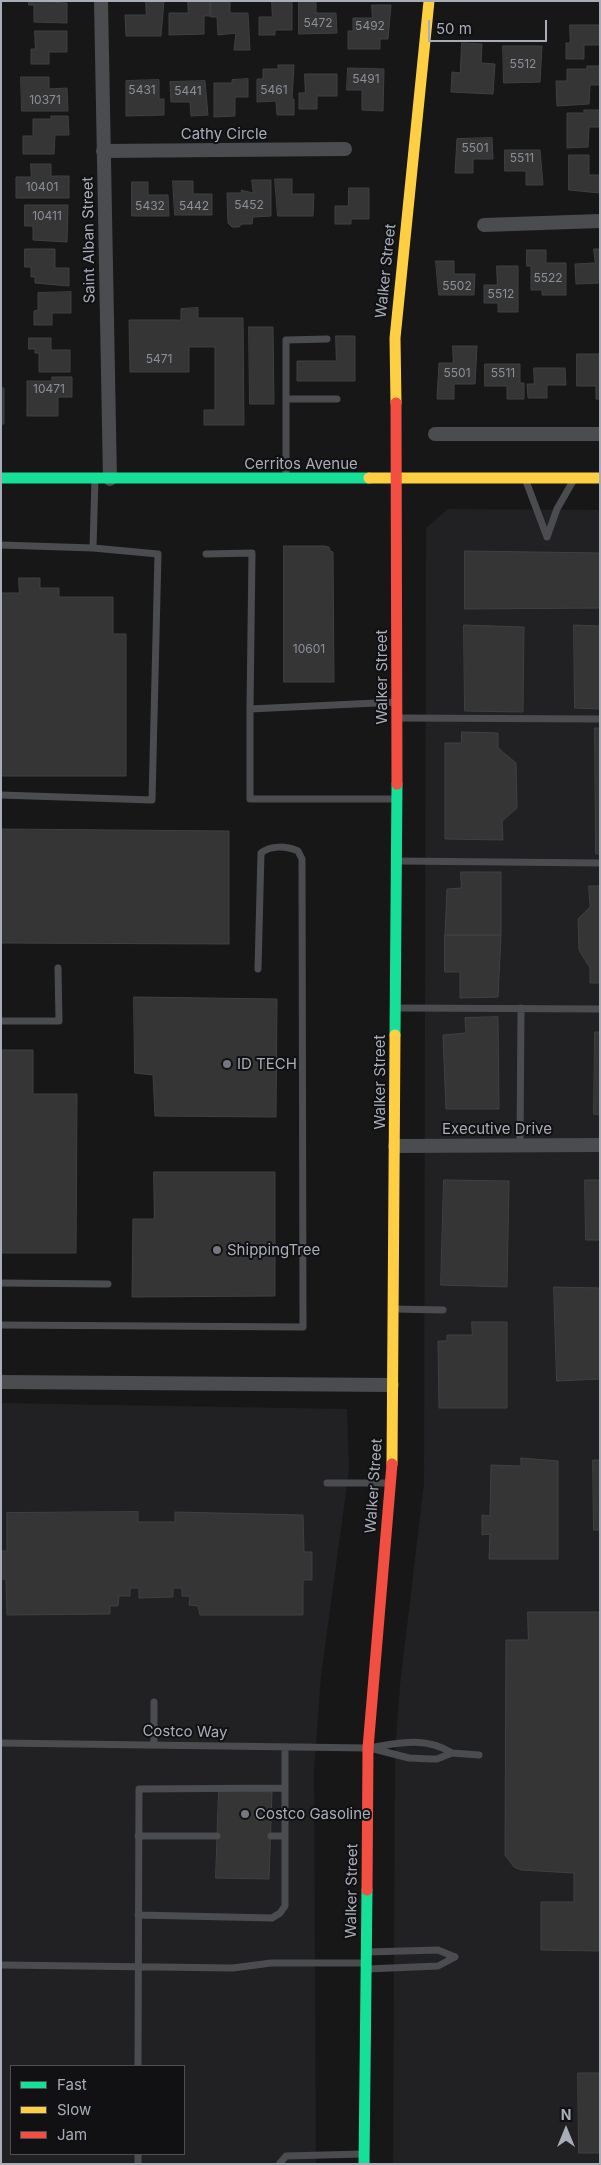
<!DOCTYPE html>
<html>
<head>
<meta charset="utf-8">
<style>
  body { margin:0 }
  #map { position:relative; width:601px; height:2165px; overflow:hidden; background:#171717; font-family:Inter,sans-serif }
  canvas { display:block }
  .frame { position:absolute; inset:0; border:2px solid #a8adb8; pointer-events:none }
  .legend { position:absolute; left:10px; top:2065px; width:175px; height:90px; box-sizing:border-box; background:#111113; border:1px solid #4d4f55; margin:0; padding:6px 9px; list-style:none; font-size:15px; color:#a8adb8 }
  .legend li { display:flex; align-items:center; gap:10px; height:25px }
  .legend b { width:25px; border:1px solid #4d4f55 }
  .north { position:absolute; left:541px; top:2105px; width:50px; height:50px; -webkit-text-stroke:4px #111113; paint-order:stroke; rotate:0deg; font-size:14px; font-weight:700; line-height:20px; text-align:center; color:#a8adb8 }
  .north::after { content:''; display:block; margin:auto; width:18px; height:22px; background:#a8adb8; clip-path:polygon(50% 0,100% 100%,50% 72%,0 100%) }
  .scale { position:absolute; left:428px; top:20px; width:119px; height:22px; box-sizing:border-box; border:2px solid #a8adb8; border-top:0; padding-left:6px; font-size:15px; line-height:18px; white-space:nowrap; color:#a8adb8; -webkit-text-stroke:4px #111113; paint-order:stroke }
</style>
</head>
<body>
<div id="map">
<canvas width="601" height="2165"></canvas>
<div class="frame"></div>
<ul class="legend">
<li><b style="height:6px;background:#16e098"></b>Fast</li>
<li><b style="height:6px;background:#ffcf43"></b>Slow</li>
<li><b style="height:6px;background:#f24e42"></b>Jam</li>
</ul>
<div class="north">N</div>
<div class="scale">50 m</div>
</div>
<script>
const c = document.querySelector('canvas').getContext('2d');
c.lineJoin = 'round';
function fill(path, color) {
  c.fillStyle = color;
  c.fill(path, 'evenodd');
}
function trace(path, color, width, dash) {
  c.strokeStyle = color;
  c.lineWidth = width;
  c.lineCap = dash ? 'butt' : 'round';
  c.setLineDash(dash || []);
  c.stroke(path);
}
function label(font, color, halo, rows, align = 'center') {
  c.font = font + ' Inter,sans-serif';
  c.lineWidth = 4;
  c.setLineDash([]);
  c.textBaseline = 'middle';
  c.strokeStyle = halo;
  c.fillStyle = color;
  for (const [text, x, y, turn = 0] of rows) {
    c.save();
    c.translate(x, y);
    c.rotate((+turn || 0) * Math.PI / 180);
    c.textAlign = isNaN(turn) ? turn : align;
    if (halo) c.strokeText(text, 0, 0);
    c.fillText(text, 0, 0);
    c.restore();
  }
}
const built = new Path2D(`
  M448,509L600,510V2164H393L395,1751L400,1685L424,1483L426,528Z
  M1,1403L347,1409L349,1470L321,1676L314,1770L316,2164H1ZM11,2066H184V2154H11Z`);
const building = new Path2D(`
  M29,1L67,3V23L34,22V5H29Z
  M146,1H164L161,36H126L125,15H146Z
  M188,1H210V16H204V34L169,35V13H188Z
  M211,1H230V13H248L250,50H234L236,33L218,35L217,17H211Z
  M272,1H292V30H275V35H259V17H272Z
  M299,1H316V13H336L337,33L299,34Z
  M372,5H391L388,39H380V49H348V31H353V18H372Z
  M570,25H600V45H584V59H566V43H570Z
  M35,31H67V52H49V64H31V49H35Z
  M462,43L482,44L481,63L495,64L493,94L451,92L452,72L460,73Z
  M503,46H542L540,82L504,83Z
  M278,65H294L292,99H294V115H277L276,101L257,102V79H263V69H278Z
  M587,66H600V85H590L589,104L557,106L556,81H567V69H587Z
  M348,68L384,69L383,111L362,110V90H347Z
  M305,74H337V96H317V109H299V93H305Z
  M21,77H49V89L67,88L68,111H22Z
  M248,79V97H235V116L214,117V83H232V80Z
  M159,80V99H164V115L126,116V81Z
  M205,81L208,115L191,116L190,102H171L170,82Z
  M584,110H600V127H589L588,147L567,148V113H584Z
  M51,116H68L69,135H55L54,154H23V136H33V119H51Z
  M492,138L493,159H473V173H455L457,139Z
  M505,150H540L543,185H526V171H505Z
  M569,155H589V175H600V193L569,190Z
  M31,164H51V176H69V198H16V177H31Z
  M275,179H292V194H314L313,216H278Z
  M252,180H271V216L253,217L252,224H242L239,227H232L228,223L227,193H242L241,190L253,193Z
  M173,181H193V194H212V215H175Z
  M132,182H148V195H168L169,216H132Z
  M349,188H369V219H351V224H335V206H348Z
  M25,205H68L67,242L33,240V226H25Z
  M25,249H55V268H69V286L35,283V277H31V267H25Z
  M594,249H600V283L576,284L575,264L595,263Z
  M527,250H546V263H566V295H542V290H531V266H527Z
  M436,261H454V274H475L474,295H439Z
  M497,266H518V312H498V303H484V285H497Z
  M71,292V313H52V325H34V311L38,310V293Z
  M198,308V318H243L244,425H204V410H215V347H189V372H130L129,320H181V309Z
  M249,327H273L274,404H250Z
  M336,336H355V381H297V361H336Z
  M29,338H51V350H70V372H39V353H35V349H29Z
  M453,346H477L475,384H454V399H437L439,363H453Z
  M577,354H600V399H596V386H577Z
  M485,364H520V383H524V399H507V386H485Z
  M534,368H565L566,385H547V398H528L527,384H534Z
  M52,377H72V397H58V416H27V381H52Z
  M1,388H4V424H1Z
  M284,546H324L329,547L330,551L333,552L334,682H284Z
  M465,551L600,553V608L465,609Z
  M19,578H40V588H59V597H113V634H126V776H1V593H19Z
  M464,625L524,627L523,712L465,711Z
  M574,625L600,626V709L575,708Z
  M595,728H600V854H596Z
  M462,732L498,733V748L516,763L517,808L502,821L503,840L445,839V743H461Z
  M1,829L229,831V944L1,943Z
  M461,872H501V935H445L447,889L461,888Z
  M589,886H600V983H590V968L579,950L578,919L590,907Z
  M445,935H501L498,997L460,998V972H445Z
  M134,997L277,999L276,1117L155,1116L153,1075L135,1073Z
  M498,1017L499,1109H446L443,1035L466,1033L465,1018Z
  M595,1032H600V1115L594,1114Z
  M1,1050H33V1094H77L76,1253H1Z
  M154,1172H275V1296L132,1297L133,1219H154Z
  M444,1180L509,1181L507,1287L441,1285Z
  M585,1180H600V1240H586Z
  M554,1287L600,1288V1379L557,1381Z
  M472,1322H507V1408H439L438,1341H447V1335H472Z
  M521,1458L558,1461V1559H489L490,1534L482,1535V1515L490,1516L491,1465L521,1466Z
  M593,1460H600V1530H594Z
  M138,1512V1522H175V1512L303,1515L304,1552H312V1580H303V1615H200L198,1606L189,1605L190,1596H182V1588H173V1597L139,1598V1588H130V1596H119L118,1606H110V1614L7,1615L6,1579H1V1551H7V1513Z
  M528,1612H600V1951L541,1950V1902H574V1873L521,1870L514,1867L505,1855L506,1640H528Z
  M219,1790L272,1792L269,1879L216,1878Z
  M578,2073H600V2153H579Z`);
const lane = new Path2D(`
  M286,399H337
  M286,476V340L327,339
  M526,481L547,537
  M547,537L557,509L573,481
  M1,545L93,548
  M206,554L252,553L250,709L397,702
  M250,709V799H396
  M400,718L600,719
  M1,795L152,800L158,554L93,548L95,478
  M399,861L600,863
  M398,1008L600,1009
  M1,1021H59L58,968
  M520,1146L521,1008
  M1,1283L108,1284
  M394,1309L443,1310
  M1,1325L303,1327L302,859L298,851C286,846 271,845 261,853L258,969
  M327,1483H389
  M1,1743L368,1748C399,1743 425,1736 452,1753
  M154,1745V1702
  M374,1749L409,1758L431,1759H437L452,1753L479,1755
  M138,1836H217
  M271,1836H285
  M138,1915L272,1918L280,1913L285,1906V1747
  M367,1952L438,1950L455,1957
  M2,1965L233,1968L271,1963H363
  M367,1969L438,1966L455,1957
  M138,2066L139,1789L285,1788
  M138,2154V2164
  M280,2163L286,2156L362,2154`);
const street = new Path2D(`
  M101,1L110,479
  M103,151L345,149
  M484,225L600,221
  M435,434H600
  M395,1146L600,1145
  M1,1382L392,1385`);
const fast = new Path2D(`
  M1,478H369
  M395,1035L397,784
  M364,2164L367,1890`);
const slow = new Path2D(`
  M396,403L395,338L429,1
  M369,478H600
  M392,1464L395,1035`);
const jam = new Path2D(`
  M396,403L397,784
  M367,1890L368,1748L392,1464`);
const markers = [
  [227,1064,5,"#757880"],
  [217,1250,5,"#757880"],
  [245,1814,5,"#757880"]
];
const numberNames = [
  ["5472",318,23],
  ["5492",370,26],
  ["5512",523,64],
  ["5491",366,79],
  ["5431",142,90],
  ["5461",274,90],
  ["5441",188,91],
  ["10371",45,100],
  ["5501",475,148],
  ["5511",522,158],
  ["10401",42,187],
  ["5452",249,205],
  ["5432",150,206],
  ["5442",194,206],
  ["10411",47,216],
  ["5522",548,278],
  ["5502",457,286],
  ["5512",501,294],
  ["5471",159,359],
  ["5501",457,373],
  ["5511",503,373],
  ["10471",49,389],
  ["10601",309,649]
];
const streetNames = [
  ["Cathy Circle",224,134],
  ["Saint Alban Street",89,240,-91],
  ["Walker Street",386,271,-84],
  ["Cerritos Avenue",301,464],
  ["Walker Street",382,677,-90],
  ["Walker Street",380,1082,-90],
  ["Executive Drive",497,1129],
  ["Walker Street",374,1486,-86],
  ["Costco Way",185,1732,1],
  ["Walker Street",352,1891,-89]
];
const poiNames = [
  ["ID TECH",237,1064],
  ["ShippingTree",227,1250],
  ["Costco Gasoline",255,1814]
];
fill(built, '#212123');
fill(building, '#353536');
trace(building, '#3f4043', 1);
trace(lane, '#4b4c50', 7);
trace(street, '#4b4c50', 14);
trace(fast, '#16e098', 11);
trace(slow, '#ffcf43', 11);
trace(jam, '#f24e42', 11);
for (const [x, y, r, color] of markers) {
  const dot = new Path2D();
  dot.arc(x, y, r, 0, 2 * Math.PI);
  c.fillStyle = color;
  c.fill(dot);
  trace(dot, '#111113', 2);
}
label('12px', '#8b8f98', null, numberNames);
label('15px', '#a8adb8', '#111113', streetNames);
label('15px', '#a8adb8', '#111113', poiNames, 'left');
</script>
</body>
</html>
